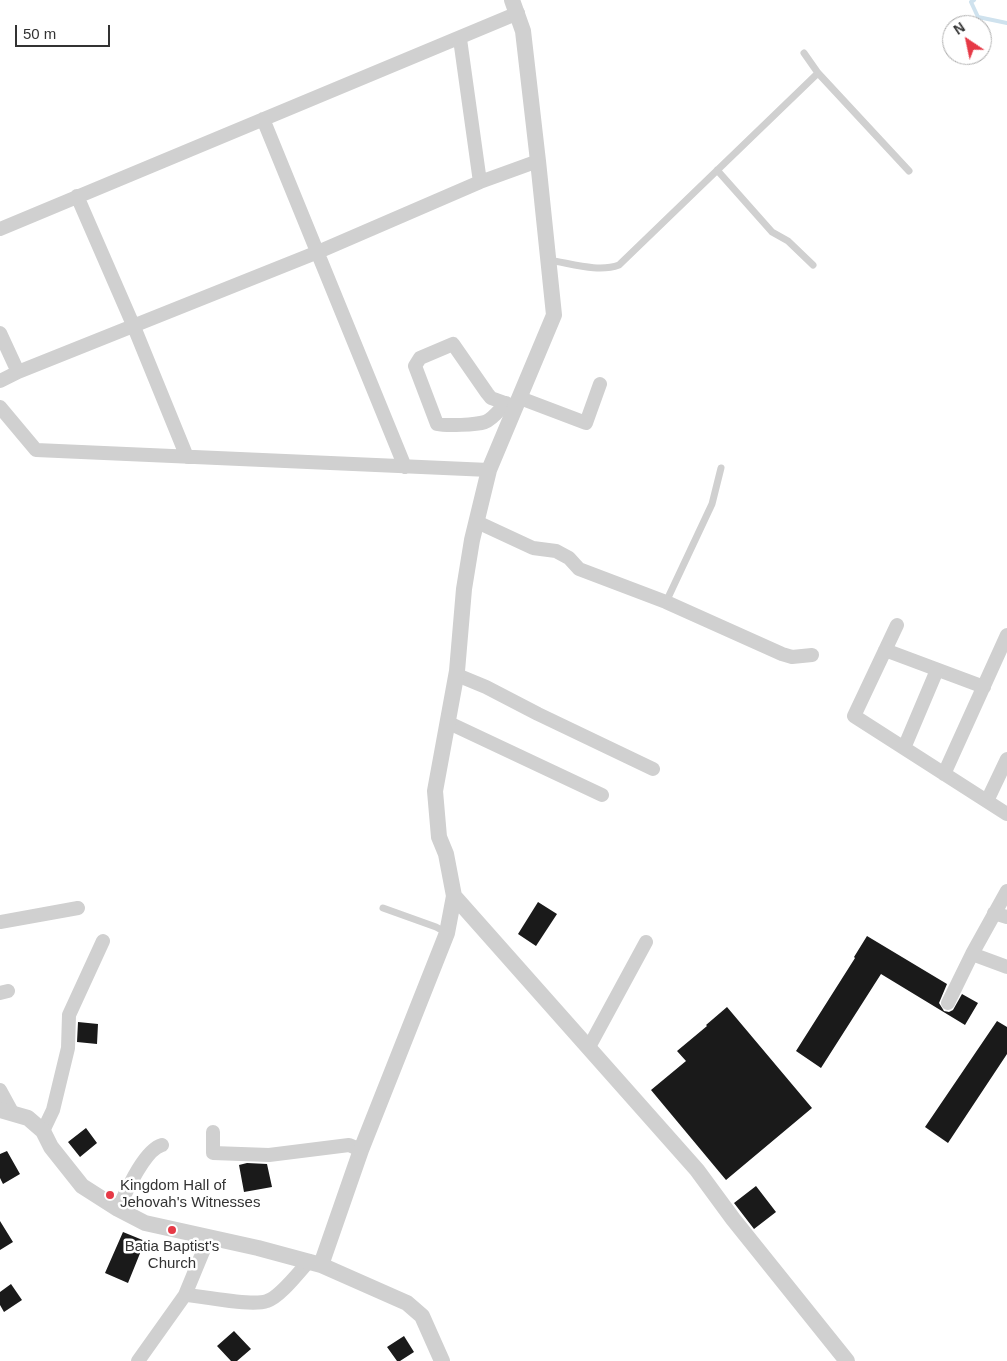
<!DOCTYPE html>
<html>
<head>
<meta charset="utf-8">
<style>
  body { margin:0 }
  #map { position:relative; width:1007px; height:1361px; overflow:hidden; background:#fff; font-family:Arial,sans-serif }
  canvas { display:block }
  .north { position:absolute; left:942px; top:15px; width:50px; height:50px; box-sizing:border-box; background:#fff; border:1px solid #adadad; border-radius:50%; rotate:326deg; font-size:14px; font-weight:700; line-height:20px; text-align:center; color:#333 }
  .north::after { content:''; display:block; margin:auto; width:18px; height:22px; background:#e63946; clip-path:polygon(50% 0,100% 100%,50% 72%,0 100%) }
  .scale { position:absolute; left:15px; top:25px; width:95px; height:22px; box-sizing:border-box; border:2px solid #333; border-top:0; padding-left:6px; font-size:15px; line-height:18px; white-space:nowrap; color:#333; -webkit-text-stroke:4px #fff; paint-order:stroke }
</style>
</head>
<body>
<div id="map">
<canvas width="1007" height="1361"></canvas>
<div class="north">N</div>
<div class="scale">50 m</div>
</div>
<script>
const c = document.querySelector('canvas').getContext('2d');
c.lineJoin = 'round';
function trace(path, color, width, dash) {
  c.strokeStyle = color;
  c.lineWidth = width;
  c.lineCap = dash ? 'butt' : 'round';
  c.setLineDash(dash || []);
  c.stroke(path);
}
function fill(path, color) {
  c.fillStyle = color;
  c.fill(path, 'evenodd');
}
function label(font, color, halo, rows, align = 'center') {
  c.font = font + ' Arial,sans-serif';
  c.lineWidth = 5;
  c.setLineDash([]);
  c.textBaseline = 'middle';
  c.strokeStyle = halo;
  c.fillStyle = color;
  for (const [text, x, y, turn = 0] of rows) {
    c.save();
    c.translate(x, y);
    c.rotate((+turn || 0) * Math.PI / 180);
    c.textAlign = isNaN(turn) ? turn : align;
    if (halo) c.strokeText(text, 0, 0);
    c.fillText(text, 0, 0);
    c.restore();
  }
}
const stream = new Path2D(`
  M974,0L971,2L978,17L1007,23`);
const building = new Path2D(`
  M538,902L557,914L536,946L518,934Z
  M867,936L947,984L939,1003L944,1011L949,1012L953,1010L962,994L978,1003L965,1025L881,974L821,1068L796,1051L855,958L854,957Z
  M727,1007L812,1108L726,1180L651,1090L686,1061L677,1051L707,1026L706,1025Z
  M997,1021L1007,1027V1054L948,1143L925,1127Z
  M78,1022L98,1024L97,1044L77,1042Z
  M86,1128L97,1143L80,1157L68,1142Z
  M7,1151L20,1174L3,1184L0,1178V1154Z
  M247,1163L267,1164L272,1187L244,1192L239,1165Z
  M756,1186L776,1212L754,1229L734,1203Z
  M0,1221L13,1242L0,1250Z
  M123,1232L145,1241L128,1283L105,1273Z
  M11,1284L22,1300L4,1312L0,1305V1292Z
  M234,1331L251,1349L237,1361H231L217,1346Z
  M404,1336L414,1352L400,1361H397L387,1347Z`);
const service = new Path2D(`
  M804,53L818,73L909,171
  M717,170L772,232L788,241L813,265
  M548,260C570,263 598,273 619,265L818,73
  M666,602L712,504L721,468
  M383,908L436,927L447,933`);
const minor = new Path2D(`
  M460,39L480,182
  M263,119L405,467
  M77,196L134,327L187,457
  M0,229L518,13
  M0,333L18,372L318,252L480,182L538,161
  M0,381L18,372
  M520,398L586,423L600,384
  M506,403C500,409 493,419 485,422C476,425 446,426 437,424L415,366L420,358L453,344L487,393L491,398L516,407
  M0,407L36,450L489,470
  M477,522L533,548L556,551L569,558L579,569L666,602L782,654L792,657L812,655
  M897,625L854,716L1007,814
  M885,650L984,687
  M457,675L486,687L538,714L653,769
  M449,723L602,795
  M904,748L937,670
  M944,774L1007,635
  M987,801L1007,759
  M994,913L1007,917
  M0,922L78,908
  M972,954L1007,967
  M0,993L8,991
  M948,1003L972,954L1007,891
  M589,1047L646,942
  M0,1090L12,1112
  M43,1131L53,1110L68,1048L69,1015L103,941
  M213,1132V1153L269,1155L349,1145L361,1150
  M118,1209C126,1192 144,1150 162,1145
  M185,1295L209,1237
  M138,1361L185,1295C205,1296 251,1307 267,1301C280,1297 299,1272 309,1261`);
const tertiary = new Path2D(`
  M454,896L697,1170L733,1219L847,1361
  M0,1110L28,1118L43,1131L51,1147L82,1186L118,1209L145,1223L258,1248L321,1265L407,1303L422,1316L442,1361
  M321,1265L361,1150L447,933L454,896L446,854L439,837L435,791L457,671L464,589L472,540L489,470L554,315L538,161L523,31L512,0`);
const markers = [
  [110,1195,5,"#e63946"],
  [172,1230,5,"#e63946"]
];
const poiNames = [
  ["Kingdom Hall of",120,1186],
  ["Jehovah's Witnesses",120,1203],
  ["Batia Baptist's",172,1247,"center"],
  ["Church",172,1264,"center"]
];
trace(stream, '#cfe2ee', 4);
fill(building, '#1a1a1a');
trace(service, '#d0d0d0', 7);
trace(minor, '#d0d0d0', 14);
trace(tertiary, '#d0d0d0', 16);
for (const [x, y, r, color] of markers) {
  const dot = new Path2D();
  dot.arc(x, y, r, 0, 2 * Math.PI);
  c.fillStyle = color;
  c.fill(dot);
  trace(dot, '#fff', 2);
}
label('15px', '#333', '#fff', poiNames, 'left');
</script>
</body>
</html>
